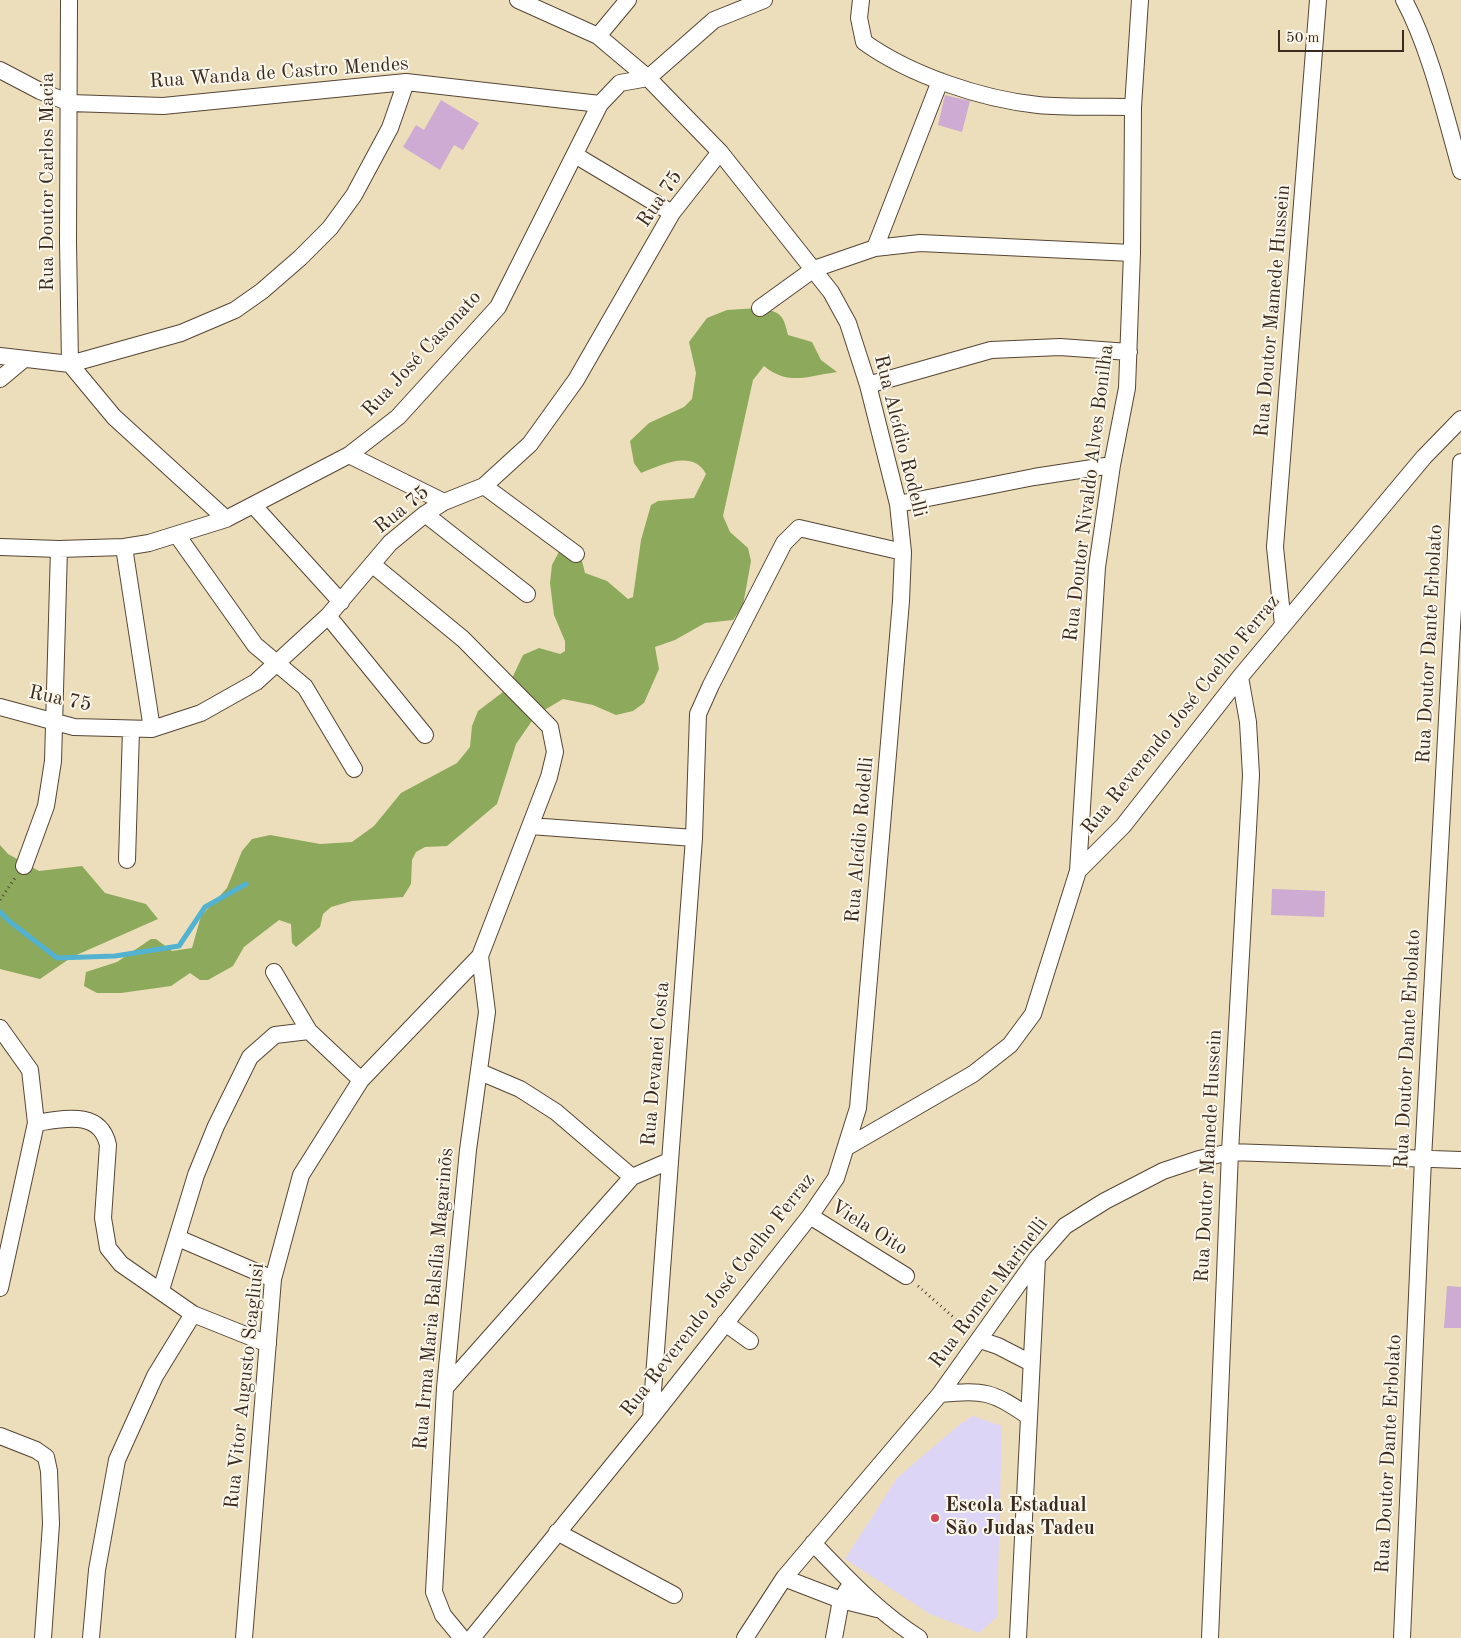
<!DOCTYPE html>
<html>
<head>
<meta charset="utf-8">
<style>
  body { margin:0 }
  #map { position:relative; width:1461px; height:1638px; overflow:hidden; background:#ecdeba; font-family:"Old Standard TT",serif }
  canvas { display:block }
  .scale { position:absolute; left:1278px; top:30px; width:126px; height:22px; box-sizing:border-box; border:2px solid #3b2a1e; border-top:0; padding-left:6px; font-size:15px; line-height:18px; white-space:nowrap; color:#3b2a1e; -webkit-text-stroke:4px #fbf7ec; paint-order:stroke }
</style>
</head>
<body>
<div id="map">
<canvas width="1461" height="1638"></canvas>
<div class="scale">50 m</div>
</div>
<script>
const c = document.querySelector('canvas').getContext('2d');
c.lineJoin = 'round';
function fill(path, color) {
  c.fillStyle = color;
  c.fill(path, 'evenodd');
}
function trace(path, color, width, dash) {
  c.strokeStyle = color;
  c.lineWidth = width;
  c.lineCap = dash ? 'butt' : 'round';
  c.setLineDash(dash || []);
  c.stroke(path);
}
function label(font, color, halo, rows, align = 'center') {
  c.font = font + ' "Old Standard TT",serif';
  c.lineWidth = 4;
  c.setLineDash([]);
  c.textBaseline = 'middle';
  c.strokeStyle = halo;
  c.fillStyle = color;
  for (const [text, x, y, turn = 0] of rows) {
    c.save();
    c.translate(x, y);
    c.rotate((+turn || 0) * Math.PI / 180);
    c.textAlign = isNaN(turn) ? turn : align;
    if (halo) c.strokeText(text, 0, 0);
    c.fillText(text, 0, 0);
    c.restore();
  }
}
const built = new Path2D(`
  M973,1416L1002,1426L997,1617L979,1633L930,1614L845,1559L897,1478L960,1424Z`);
const forest = new Path2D(`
  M758,308C780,312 783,313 788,335L812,342L821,360L837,372C808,376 788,386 764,366L753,380L723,516L730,532L748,548L751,561L743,605L733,620L705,623L675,640L655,647L659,669L644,703L633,711L616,715L593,705L563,699L536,715L516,744L497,804L447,846L425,847L416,852L412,860L411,884L403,897L352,901L331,907L323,914L320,927L296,947L292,943L291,924L279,920L244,947L233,966L208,980H200L190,973L171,986L121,993H97L84,986L86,972L117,962L151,939H156L172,951L192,948L201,916L227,888L242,851L252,839L270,835L320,844L352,842L374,826L401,793L457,763L470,747L472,726L478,711L507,689L523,655L539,648L560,654L565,651V641L554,615L550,583L552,565L562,546L579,549L585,573L607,581L628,599L633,597L641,540L651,505L658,501L694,498L706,474C693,449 661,465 641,473L634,463L630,441L649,423L684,407L692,399L696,373L689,342L707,318L727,310Z
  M0,845L8,854L39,871L82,866L105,893L146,904L158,919L72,957L40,979L0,969Z`);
const stream = new Path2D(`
  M0,912L9,921L57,958L115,956L179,946L205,907L246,884`);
const building = new Path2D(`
  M945,95L970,101L962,132L938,125Z
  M441,100L479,123L463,150L454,145L440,170L403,147L416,125L424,130Z
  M1272,889L1325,891L1324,917L1271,915Z
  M1447,1286L1461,1287V1328H1444Z`);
const path = new Path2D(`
  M0,900L15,878
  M918,1286L968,1330`);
const minor = new Path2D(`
  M69,0L68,242L70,364
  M861,0L859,18L864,42C910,75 981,99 1038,105C1069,108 1102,106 1133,107
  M1404,0C1430,48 1446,118 1461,171
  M598,36L628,0
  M0,70L40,91L70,103L163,106L406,82L600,104L620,83L648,78L714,20L764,0
  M575,155L672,213
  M875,248L940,81
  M760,308L814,269L875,248L920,243L1132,253
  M0,356L70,364L181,333L235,310L262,291L300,258L330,228L354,195L390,128L406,82
  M70,364L114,417L226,519
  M0,379L24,359
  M868,385L991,350L1060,347L1129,352
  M349,455L444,502
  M484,486L576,554
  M898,504L1034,477L1112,465
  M254,506L341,602
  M425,514L527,594
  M177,535L255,645L305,687L354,769
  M0,547L59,549L124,547L149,543L226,519L349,455L398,417L498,307L600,104
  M124,547L152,729
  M328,616L425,735
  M1283,625L1275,547L1318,0
  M0,707L74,727L152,729L201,713L256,682L328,616L390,543L425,514L444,502L484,486L530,444L576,380L672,213L720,152
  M530,826L694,838
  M127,860L131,730
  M24,866L46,806L53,761L59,549
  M1078,871L1097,567L1112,465L1127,388L1132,253L1133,107L1140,0
  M274,972L309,1031
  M0,1028L30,1070L36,1123L0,1288
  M480,1072L520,1089L556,1112L632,1177
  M36,1123C63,1119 100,1109 108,1145L103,1218L108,1248L121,1264L193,1314L268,1344
  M847,1147L973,1074L1010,1045L1033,1014L1078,871L1123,826L1240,677L1424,457L1461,419
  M810,1216L906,1276
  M178,1238L273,1279
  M161,1290L196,1175L216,1126L250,1057L275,1035L309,1031L361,1080
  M725,1323L750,1341
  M980,1340L998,1346L1031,1363
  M445,1388L632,1177L669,1161
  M940,1394C985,1390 991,1391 1028,1416
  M651,1418L694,838L698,714L711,685L784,543L799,528L903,552
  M0,1436L36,1450L46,1457L49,1471L51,1524L43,1638
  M557,1532L674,1595
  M813,1543C846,1577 878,1612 919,1638
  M784,1578L841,1600L877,1609
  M91,1638L97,1570L117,1460L155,1376L193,1314
  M244,1638L273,1279L301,1175L361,1080L480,956L549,777L555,752L550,727L463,639L373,565
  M462,1638L443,1615L434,1592L445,1388L468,1150L487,1012L480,956
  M472,1638L651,1418L810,1216L836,1178L858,1108L901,601L903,552L898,504L868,385L848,323L831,292L720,152L648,78L598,36L518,0
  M745,1638L784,1578L940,1394L1037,1258L1065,1226L1105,1201L1163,1171L1199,1159L1230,1152L1461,1160
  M834,1638L841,1600L847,1590
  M1018,1638L1037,1258
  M1210,1638L1230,1152L1251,775L1248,722L1240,677
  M1402,1638L1423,1159L1461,462`);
const markers = [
  [935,1518,5,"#d1495b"]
];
const streetNames = [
  ["Rua Wanda de Castro Mendes",279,73,-4],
  ["Rua Doutor Carlos Macia",48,182,-90],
  ["Rua 75",660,199,-56],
  ["Rua Doutor Mamede Hussein",1273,311,-85],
  ["Rua José Casonato",422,354,-47],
  ["Rua Alcídio Rodelli",900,436,76],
  ["Rua Doutor Nivaldo Alves Bonilha",1089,493,-83],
  ["Rua 75",402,510,-39],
  ["Rua Doutor Dante Erbolato",1430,644,-87],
  ["Rua 75",60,699,12],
  ["Rua Reverendo José Coelho Ferraz",1181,715,-51],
  ["Rua Alcídio Rodelli",860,840,-85],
  ["Rua Doutor Dante Erbolato",1408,1049,-87],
  ["Rua Devanei Costa",656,1064,-85],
  ["Rua Doutor Mamede Hussein",1209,1156,-87],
  ["Viela Oito",869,1228,32],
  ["Rua Romeu Marinelli",989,1293,-53],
  ["Rua Reverendo José Coelho Ferraz",718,1295,-52],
  ["Rua Irma Maria Balsília Magarinõs",434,1299,-85],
  ["Rua Vitor Augusto Scagliusi",245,1386,-84],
  ["Rua Doutor Dante Erbolato",1389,1454,-87]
];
const poiNames = [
  ["Escola Estadual",945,1506],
  ["São Judas Tadeu",945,1529]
];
fill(built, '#ddd5f6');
fill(forest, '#8da95b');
trace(stream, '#52b2d0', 5);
fill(building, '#cdabd3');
trace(minor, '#564535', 18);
trace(path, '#564535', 3, [1, 4]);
trace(minor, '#fff', 16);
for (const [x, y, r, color] of markers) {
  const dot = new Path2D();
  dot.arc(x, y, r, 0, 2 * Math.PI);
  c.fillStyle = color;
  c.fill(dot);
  trace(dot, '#fbf7ec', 2);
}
label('20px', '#3b2a1e', '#fbf7ec', streetNames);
label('bold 20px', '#3b2a1e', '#fbf7ec', poiNames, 'left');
</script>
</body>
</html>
